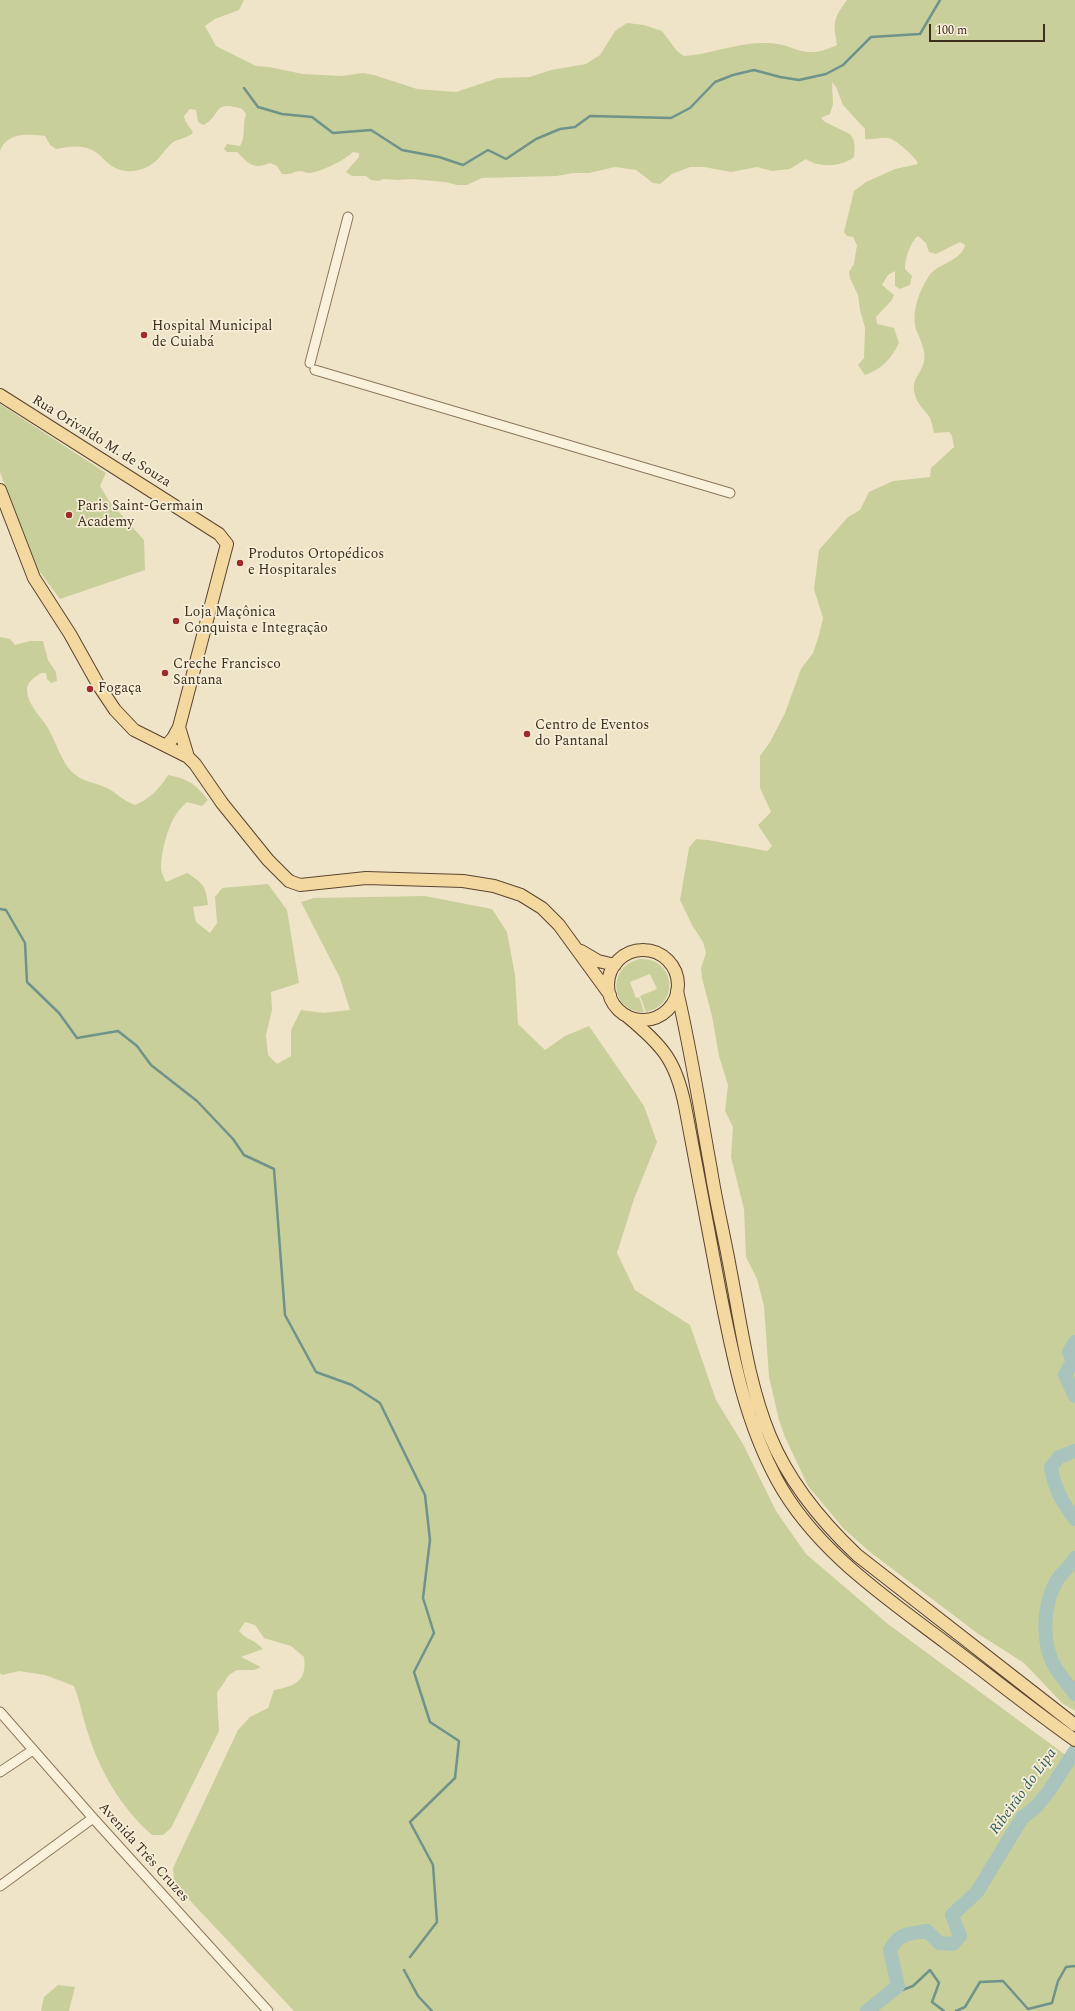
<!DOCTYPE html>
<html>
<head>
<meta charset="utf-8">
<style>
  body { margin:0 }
  #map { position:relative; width:1075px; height:2011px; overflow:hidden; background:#f0e4c8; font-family:Spectral,serif }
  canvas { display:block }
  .scale { position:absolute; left:929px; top:24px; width:116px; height:18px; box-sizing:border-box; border:2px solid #3d2e20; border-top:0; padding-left:5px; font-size:12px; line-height:14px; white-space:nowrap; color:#3d2e20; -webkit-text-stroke:3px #f7eed8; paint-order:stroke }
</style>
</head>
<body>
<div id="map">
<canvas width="1075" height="2011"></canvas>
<div class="scale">100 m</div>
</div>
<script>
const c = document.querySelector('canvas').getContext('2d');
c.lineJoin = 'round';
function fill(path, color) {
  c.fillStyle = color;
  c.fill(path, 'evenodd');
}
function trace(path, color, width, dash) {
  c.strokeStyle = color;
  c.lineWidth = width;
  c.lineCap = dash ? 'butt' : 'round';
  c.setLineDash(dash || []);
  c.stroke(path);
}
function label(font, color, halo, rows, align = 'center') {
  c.font = font + ' Spectral,serif';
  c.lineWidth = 3.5;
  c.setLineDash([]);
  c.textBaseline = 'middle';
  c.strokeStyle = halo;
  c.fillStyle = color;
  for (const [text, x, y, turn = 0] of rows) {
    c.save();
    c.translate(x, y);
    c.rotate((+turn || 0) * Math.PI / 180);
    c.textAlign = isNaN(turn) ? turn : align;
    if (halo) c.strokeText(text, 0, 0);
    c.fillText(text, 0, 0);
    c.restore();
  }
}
const green = new Path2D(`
  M0,0H244L239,10L215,19L205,26L216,46L256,66L269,67L303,74L342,76L363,73L374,75L417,89L456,92L498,78L530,77L551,70L586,64L600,55L615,31L627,23L644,25L662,31L677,51L684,56C712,54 738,42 766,43C797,43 801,62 837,45C833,22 833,19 847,0H1075V1711L1062,1703L1024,1663L977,1633L870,1552L844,1529L808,1486L785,1437L779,1420L769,1377L764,1306L757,1279L746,1257L744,1209L731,1157L733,1127L725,1111L728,1085L719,1056L712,1016L702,978L701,968L706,953L703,942L692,925L680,900L689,848L696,839L708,840L767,851L772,846L758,825L771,812L760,788V756L770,742L785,713L801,669L813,653L819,635L823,618L814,589L819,550L848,517L860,510L869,492L893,481L930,477L931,468L954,447L952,436L949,432L934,433C933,428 932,423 930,418C926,411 919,406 916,398C909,379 921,376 924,361C926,353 921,341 918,334C909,316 919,291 929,276C937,263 961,262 965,245L960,242L936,254L929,252L926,243L918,236C910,242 905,259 905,269L912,276L910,285L900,289L895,286V271L888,275L882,285L894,295L892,300L876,317L877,324L894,328L899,343C891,359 882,369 865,375L858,365L864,358L865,328L860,310L858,295L850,278L849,272L854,264L857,245L853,237L847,236L844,232L854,191L866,182L895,169L918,164C917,158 894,138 888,138C881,137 873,140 865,139V129L843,105L836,87L832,82L833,104L830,114L821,118L825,122L850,134C856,141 855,149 854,157C842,167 818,168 806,159L790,169L772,171L757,167L731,172L704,167H690L672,174L660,184L653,183L636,170L615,167L589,173H573L557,176L482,178L467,185H457L445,182L411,179L398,180L384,179L378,181L371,180L366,176H352L346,172L359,157V153L353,152C345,160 321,172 309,173C306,173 303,171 300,171C292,172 292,175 282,174L277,166L270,163C253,170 249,164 237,152H227L224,149L227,144L240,146C246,137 242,125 246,114L242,109C211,99 222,117 203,125L198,122L196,110L190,109L184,116C185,123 190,126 193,133C184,140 177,138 171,144C164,150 160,159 152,164C139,173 122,174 109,164C103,159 99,153 92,150C78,144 69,147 56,149L50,145L45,136C29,134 7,132 0,151Z
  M0,404L106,473L100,486L109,501L144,540L145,570L60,599L34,564L0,472Z
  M0,637L10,639L15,645L30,641H43L48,660L56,672L57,681L51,683L47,679L46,673H41C35,677 26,682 27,691C28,705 41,717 48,728C55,740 62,762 71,771C85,784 94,781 109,789C119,795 122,800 135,805C150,799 160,788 168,775C188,779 196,784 208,800L202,806L187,802C170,815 162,846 161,867C161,872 164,878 166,882L187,873C203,883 206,886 208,905L193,907L196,922L210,933L217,923L215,897L222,888L268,884L287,910L299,983L271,992L272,1010L266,1035L268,1055L277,1064L291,1056V1030L301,1010L323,1013L350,1010L340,978L301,902L314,898L425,896L492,909L507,932L515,975L518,1024L545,1050L565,1036L589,1026L644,1106L657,1142L634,1199L617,1253L635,1290L690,1325L716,1400L743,1444L776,1511L806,1554L888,1624L1075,1762V2011H294L181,1891L174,1881L173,1868L238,1730L250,1717L268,1708L274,1690C296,1686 307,1681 304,1657L291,1646L264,1638L255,1625L245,1622L239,1631C248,1641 254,1639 263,1649L241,1657L261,1667L254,1670H237L229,1675L217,1693L219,1731L171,1828L163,1835H152C121,1808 99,1770 87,1730C82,1715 80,1701 74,1686L45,1675L19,1671L2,1675L0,1673Z
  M640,959C675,957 681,1005 646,1012L640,996L657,989L650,974L630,982L636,998L639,997L644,1012C610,1012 606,966 640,959Z
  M58,1985L75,1987L69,2011H41L44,1997Z`);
const stream = new Path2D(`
  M244,88L258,107L282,114L312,117L333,133L371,130L402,150L439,157L463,165L488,150L506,159L536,139L560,129L575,127L590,116L671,118L690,108L715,82L733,75L754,70L780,77L799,80L826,74L843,65L871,37L920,34L940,0
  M0,909L6,910L25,943L27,982L59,1013L77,1038L118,1031L137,1046L151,1065L197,1101L233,1139L244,1155L274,1169L285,1315L316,1372L352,1385L380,1403L425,1495L430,1540L423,1598L434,1633L414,1672L430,1722L459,1741L455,1778L410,1822L433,1865L437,1922L410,1957
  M404,1970L418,1996L432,2011
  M889,1995L913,1986L930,1970L939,1983L932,2002L944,2011
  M956,2011L965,2007L980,1982L1003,1981L1028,2009L1052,2003L1058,1981L1066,1967L1075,1966`);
const river = new Path2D(`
  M1075,1342L1069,1352L1073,1361L1065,1375L1075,1396
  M1075,1451L1059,1457L1051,1467C1055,1490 1061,1500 1075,1519
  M1075,1558C1070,1567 1061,1573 1056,1582C1043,1606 1041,1643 1055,1667C1061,1677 1069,1685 1075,1694
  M867,2011L898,1986L890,1950C900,1932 909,1934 927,1931L939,1943L953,1944L960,1936L952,1915L977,1892L1022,1818L1037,1806L1049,1791L1075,1751`);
const minor = new Path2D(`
  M310,363L348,217
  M315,370L730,493
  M0,1712L93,1818L268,2011
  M0,1772L33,1750
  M0,1886L93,1818`);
const major = new Path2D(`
  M0,395L219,534L227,544L179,727L173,738L166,746
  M0,490L34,578L70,634L99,686L115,710L134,730L188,757L195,764L222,803L268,860L289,881L300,885L366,878L463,881L494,886L521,895L542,908L559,925L610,995
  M179,727L188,757
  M608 985a35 35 0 1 1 70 0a35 35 0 1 1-70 0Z
  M581,951L598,961L615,965
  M677,991C691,1050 700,1110 711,1170C716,1202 724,1235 730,1268C741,1324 748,1383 770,1436C789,1482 821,1521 857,1555L1075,1725
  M628,1017C663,1046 676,1061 685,1106C697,1168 708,1230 720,1292C733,1357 745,1421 777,1480C815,1550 884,1596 946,1643C989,1675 1031,1709 1075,1740`);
const markers = [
  [144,335,4,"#9e2a2b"],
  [69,515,4,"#9e2a2b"],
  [240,563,4,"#9e2a2b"],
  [176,621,4,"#9e2a2b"],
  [165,673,4,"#9e2a2b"],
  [90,689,4,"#9e2a2b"],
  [527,734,4,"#9e2a2b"]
];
const poiNames = [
  ["Hospital Municipal",152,327],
  ["de Cuiabá",152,343],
  ["Paris Saint-Germain",77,507],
  ["Academy",77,523],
  ["Produtos Ortopédicos",248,555],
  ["e Hospitarales",248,571],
  ["Loja Maçônica",184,613],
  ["Conquista e Integração",184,629],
  ["Creche Francisco",173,665],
  ["Santana",173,681],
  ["Fogaça",98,689],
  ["Centro de Eventos",535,726],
  ["do Pantanal",535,742]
];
const streetNames = [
  ["Rua Orivaldo M. de Souza",101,442,32],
  ["Avenida Três Cruzes",143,1853,48]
];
const waterNames = [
  ["Ribeirão do Lipa",1024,1792,-54]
];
fill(green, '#c9cf9b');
trace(stream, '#6f938a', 2.5);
trace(river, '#a9c4bc', 14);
trace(minor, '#8d765c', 11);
trace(major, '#5b4430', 14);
trace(minor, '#faf1dc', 9);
trace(major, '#f3d9a0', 12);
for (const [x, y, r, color] of markers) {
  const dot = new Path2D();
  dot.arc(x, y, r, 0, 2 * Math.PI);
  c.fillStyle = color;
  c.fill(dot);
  trace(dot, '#f7eed8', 1.5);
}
label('14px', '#3d2e20', '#f7eed8', poiNames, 'left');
label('14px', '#3d2e20', '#f7eed8', streetNames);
label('italic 15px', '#2f5d5a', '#f7eed8', waterNames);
</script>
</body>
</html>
